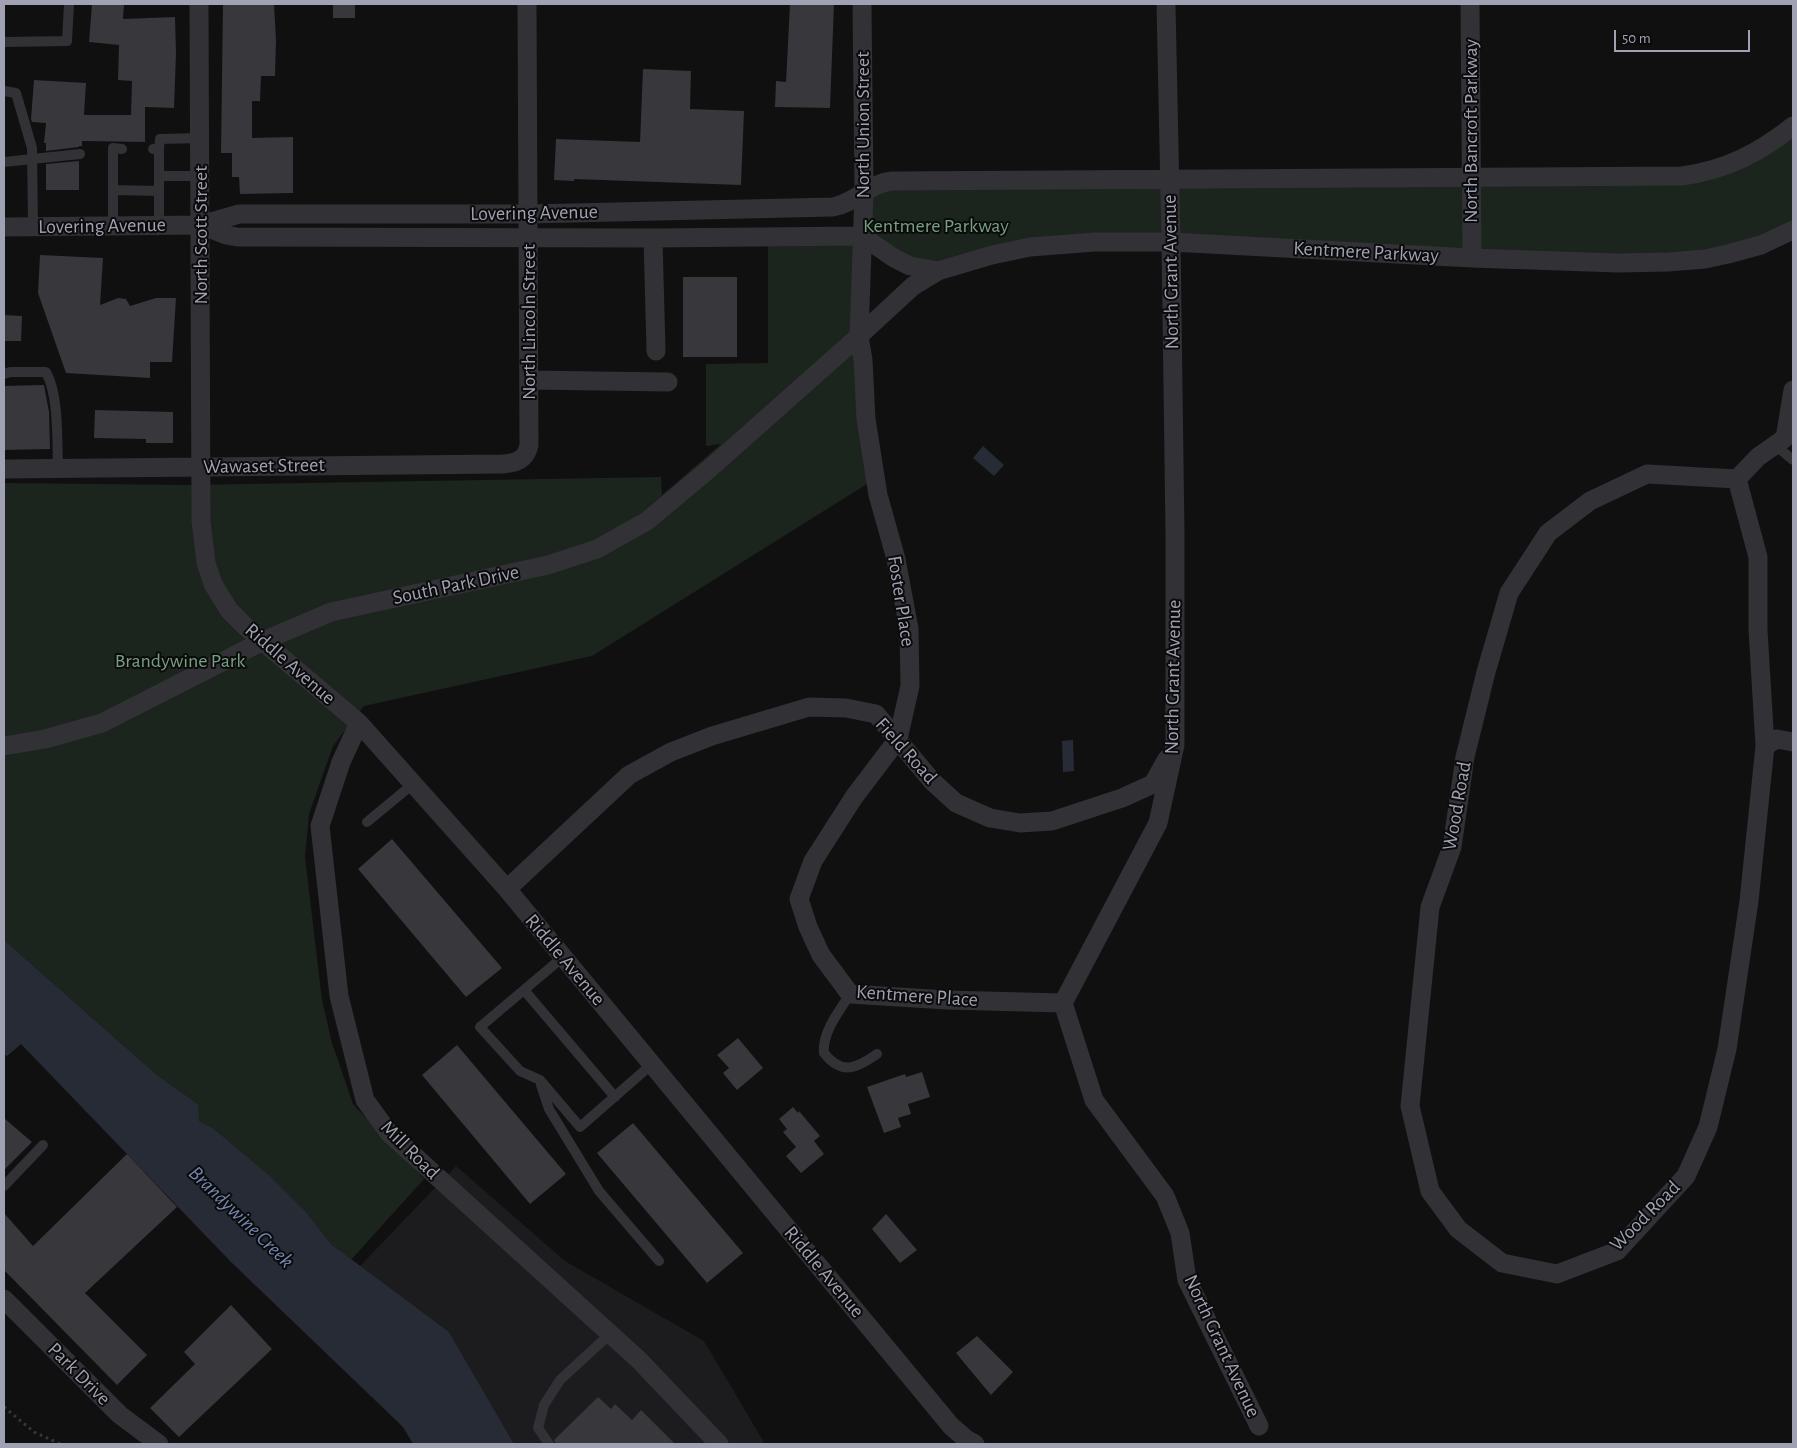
<!DOCTYPE html>
<html>
<head>
<meta charset="utf-8">
<style>
  body { margin:0 }
  #map { position:relative; width:1797px; height:1448px; overflow:hidden; background:#101011; font-family:"Alegreya Sans",sans-serif }
  canvas { display:block }
  .frame { position:absolute; inset:0; border:5px solid #a0a2b3; pointer-events:none }
  .scale { position:absolute; left:1614px; top:30px; width:136px; height:22px; box-sizing:border-box; border:2px solid #a0a2b3; border-top:0; padding-left:6px; font-size:15px; line-height:18px; white-space:nowrap; color:#a0a2b3; -webkit-text-stroke:4px #0b0b0c; paint-order:stroke }
</style>
</head>
<body>
<div id="map">
<canvas width="1797" height="1448"></canvas>
<div class="frame"></div>
<div class="scale">50 m</div>
</div>
<script>
const c = document.querySelector('canvas').getContext('2d');
c.lineJoin = 'round';
function fill(path, color) {
  c.fillStyle = color;
  c.fill(path, 'evenodd');
}
function trace(path, color, width, dash) {
  c.strokeStyle = color;
  c.lineWidth = width;
  c.lineCap = dash ? 'butt' : 'round';
  c.setLineDash(dash || []);
  c.stroke(path);
}
function label(font, color, halo, rows, align = 'center') {
  c.font = font + ' "Alegreya Sans",sans-serif';
  c.lineWidth = 4;
  c.setLineDash([]);
  c.textBaseline = 'middle';
  c.strokeStyle = halo;
  c.fillStyle = color;
  for (const [text, x, y, turn = 0] of rows) {
    c.save();
    c.translate(x, y);
    c.rotate((+turn || 0) * Math.PI / 180);
    c.textAlign = isNaN(turn) ? turn : align;
    if (halo) c.strokeText(text, 0, 0);
    c.fillText(text, 0, 0);
    c.restore();
  }
}
const built = new Path2D(`
  M456,1166L565,1261L704,1341L765,1444H514L449,1332L359,1267Z`);
const green = new Path2D(`
  M1793,126V230L1705,259L1095,242L938,271L862,237L875,479L592,656L364,706L333,746L309,814L305,857L322,1000L332,1043L353,1104L424,1179L351,1260L332,1245L306,1212L269,1175L213,1128L198,1121V1104L157,1075L4,940V483L189,485L661,477L662,495L721,444L706,446V364L768,363V237L862,236L875,186L1682,176Z`);
const water = new Path2D(`
  M983,446L1004,465L994,476L973,458Z
  M1073,740L1074,771L1063,772L1062,741Z
  M4,940L157,1075L198,1104L199,1121L213,1128L269,1175L306,1212L332,1245L449,1332L514,1444H413L403,1427L231,1262L21,1044L7,1056L4,1054Z`);
const building = new Path2D(`
  M92,4L124,5L123,19L175,17L176,53L174,108L145,107V142L82,141V146H79V147L46,151V143H44L46,123L32,122L31,119L34,80L86,83L84,115H131L132,81L118,80L119,45L89,42Z
  M223,4H274L276,40L275,76H261L260,101H252V138L293,137V193L240,194L239,177H232V153H221Z
  M333,4H355V18H333Z
  M790,4H834L830,108L775,107L776,81L786,82Z
  M643,69L691,71L690,109L744,111L741,185L574,179V181L554,180L556,139L640,142Z
  M79,161V190H46V164Z
  M40,255L103,258L100,305L118,298L126,299L130,306L156,298H176L172,362H150V378L66,373L38,293Z
  M683,277H737V357H683Z
  M4,315L22,316L21,341H4Z
  M44,385L49,412L50,449L4,450V386Z
  M95,410L173,412V443H146V439L94,438Z
  M392,839L502,968L466,997L358,869Z
  M738,1038L763,1068L737,1090L723,1073L729,1068L717,1055Z
  M457,1045L566,1174L530,1204L422,1075Z
  M922,1072L930,1097L908,1104L911,1114L898,1118L901,1127L884,1133L867,1087L905,1074L906,1077Z
  M793,1107L798,1113L799,1111L820,1136L814,1141L824,1154L801,1173L786,1156L796,1147L783,1132L787,1129L779,1119Z
  M4,1118L32,1142L4,1170Z
  M633,1123L743,1253L707,1283L597,1153Z
  M127,1154L177,1207L85,1293L147,1355L117,1385L4,1270V1213L33,1246Z
  M886,1214L917,1250L900,1263L872,1229Z
  M231,1305L272,1349L179,1437L150,1408L195,1364L184,1352Z
  M977,1336L1013,1372L991,1395L956,1353Z
  M598,1397L611,1409L615,1404L632,1420L641,1410L675,1444H556L554,1440Z`);
const path = new Path2D(`
  M4,1407L34,1432L60,1444`);
const lane = new Path2D(`
  M4,42L67,41L69,4
  M4,91L16,93L32,148L33,227
  M153,149H159V225
  M159,149L160,139L200,138
  M4,162L80,154
  M159,176H201
  M113,190L159,191
  M113,226V148L122,149
  M4,374L10,372H46C59,395 57,441 58,468
  M1775,445L1793,460
  M367,822L413,784
  M563,957L480,1027L520,1071L540,1080L580,1127L652,1064
  M524,990L615,1097
  M850,994C839,1012 822,1032 824,1053C842,1076 857,1068 877,1054
  M541,1085L549,1109L599,1191L659,1261
  M4,1186L43,1145
  M549,1444L538,1428L544,1405L560,1380L610,1334`);
const street = new Path2D(`
  M199,4L201,521L206,563L213,584L229,610L247,628L359,723L507,889L951,1426L966,1439L975,1444
  M862,4L864,192L859,336L863,360L866,419L878,495L896,559L909,629L910,686L898,739L854,797L813,861L799,899L808,927L821,955L850,994L947,1000L1063,1003
  M1166,4L1171,242L1175,535V745L1158,823L1063,1003L1094,1100L1165,1196L1180,1233L1187,1280L1259,1426
  M1470,4L1472,258
  M201,225L226,235L237,237L653,238L862,236L894,258L910,266L938,271
  M4,227L201,225L239,214H528L833,207C855,203 870,183 892,181L1682,176C1726,170 1759,153 1793,126
  M653,238L656,351
  M529,380L668,382
  M4,469L503,464C516,463 526,460 529,445L527,4
  M1737,479L1758,557V630L1765,746L1749,901L1727,1049L1708,1127L1686,1176L1617,1251L1557,1274L1502,1263L1458,1229L1430,1191L1410,1106L1430,907L1452,847L1465,757L1486,672L1509,593L1548,533L1590,501L1647,474L1737,479L1758,457L1785,438L1793,390
  M359,723L341,762L320,826L339,996L365,1100L389,1133L639,1360L719,1444
  M4,746L45,739L102,723L263,641L331,612L548,565L597,549L647,521L708,470L859,336L913,286L938,271L992,255L1030,247L1095,242H1171L1472,258L1618,263L1668,262L1705,259L1728,254L1761,245L1793,230
  M1765,746L1777,739L1793,742
  M507,889L629,775L671,752L712,736L809,707L846,708L876,714L932,781L956,803L990,818L1020,823L1052,821L1122,798L1153,784L1167,759
  M4,1299L120,1415L159,1444`);
const streetNames = [
  ["North Union Street",863,125,-90],
  ["North Bancroft Parkway",1471,131,-90],
  ["Lovering Avenue",534,213,-1],
  ["Lovering Avenue",102,226,-1],
  ["North Scott Street",201,235,-90],
  ["Kentmere Parkway",1366,252,3],
  ["North Grant Avenue",1171,272,-91],
  ["North Lincoln Street",529,322,-90],
  ["Wawaset Street",264,466,-1],
  ["South Park Drive",456,585,-12],
  ["Foster Place",901,601,81],
  ["Riddle Avenue",290,664,41],
  ["North Grant Avenue",1173,677,-89],
  ["Field Road",906,751,48],
  ["Wood Road",1457,806,-80],
  ["Riddle Avenue",565,960,50],
  ["Kentmere Place",917,996,4],
  ["Mill Road",410,1150,45],
  ["Wood Road",1645,1216,-45],
  ["Riddle Avenue",824,1272,50],
  ["North Grant Avenue",1222,1346,65],
  ["Park Drive",79,1374,45]
];
const parkNames = [
  ["Kentmere Parkway",936,226],
  ["Brandywine Park",180,661]
];
const waterNames = [
  ["Brandywine Creek",241,1217,44]
];
fill(built, '#1c1c1e');
fill(green, '#1c241e');
fill(water, '#262b35');
fill(building, '#37373c');
trace(path, '#37373e', 3, [2.5, 4]);
trace(lane, '#313136', 10);
trace(street, '#313136', 19);
label('20px', '#a0a2b3', '#0b0b0c', streetNames);
label('20px', '#76a081', '#0b0b0c', parkNames);
label('italic 21px', '#7487b1', '#0b0b0c', waterNames);
</script>
</body>
</html>
